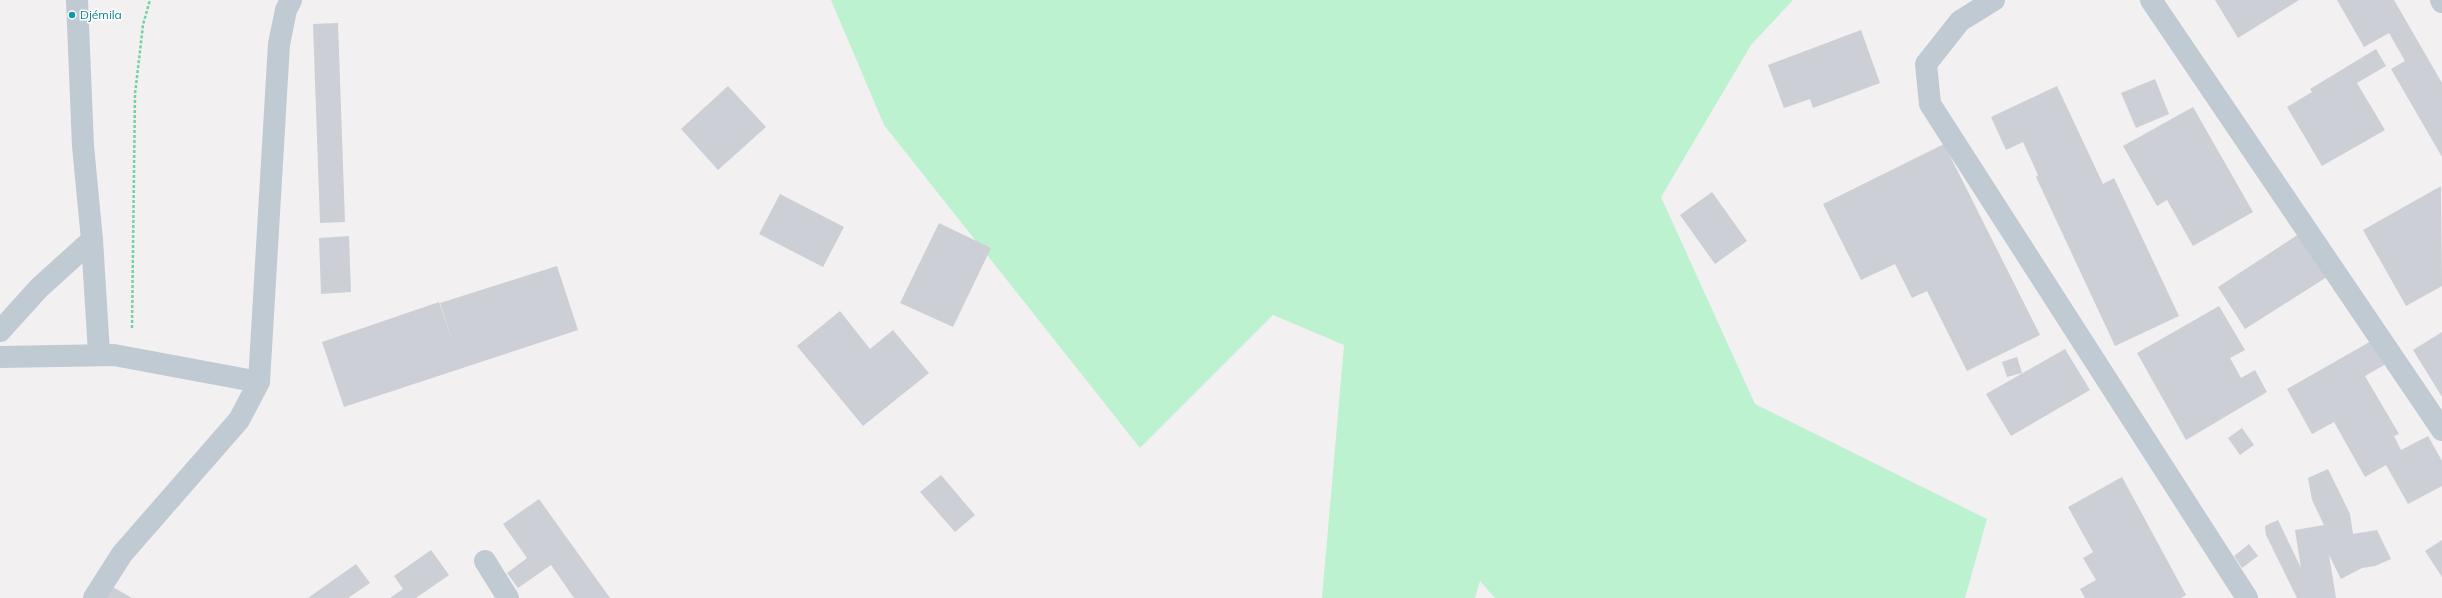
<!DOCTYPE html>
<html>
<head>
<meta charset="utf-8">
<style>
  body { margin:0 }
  canvas { display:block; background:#f2f0f0 }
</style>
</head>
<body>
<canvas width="2442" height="598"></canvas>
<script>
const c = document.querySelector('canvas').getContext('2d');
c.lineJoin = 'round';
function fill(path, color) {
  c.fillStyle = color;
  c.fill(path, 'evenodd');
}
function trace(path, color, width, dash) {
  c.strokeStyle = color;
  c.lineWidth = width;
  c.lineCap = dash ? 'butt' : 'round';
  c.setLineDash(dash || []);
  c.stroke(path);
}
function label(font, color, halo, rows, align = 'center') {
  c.font = font + ' Mulish,sans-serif';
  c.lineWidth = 3;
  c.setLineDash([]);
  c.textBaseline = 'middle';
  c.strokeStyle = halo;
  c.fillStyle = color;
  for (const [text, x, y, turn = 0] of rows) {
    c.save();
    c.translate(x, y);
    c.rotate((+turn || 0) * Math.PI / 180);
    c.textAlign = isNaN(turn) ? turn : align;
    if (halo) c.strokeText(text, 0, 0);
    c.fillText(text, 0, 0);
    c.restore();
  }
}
const green = new Path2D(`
  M831,0H1793L1751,45L1661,197L1755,404L1987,519L1965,598H1495L1480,581L1475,598H1322L1344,345L1273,315L1140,448L884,125Z`);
const building = new Path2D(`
  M2215,0H2299L2238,38Z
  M2337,0H2394L2442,83V157L2391,69L2405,61L2389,33L2364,47Z
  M338,23L345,222L320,223L313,24Z
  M1861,30L1880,83L1813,108L1810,99L1784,108L1768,65Z
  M2376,49L2386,66L2357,83L2385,130L2322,166L2287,107L2312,92L2310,89Z
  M2155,79L2169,114L2136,128L2121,93Z
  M728,86L766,127L718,170L681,129Z
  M2057,86L2103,184L2114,178L2179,316L2115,346L2036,177L2038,175L2023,142L2006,150L1991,117Z
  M2193,107L2253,212L2193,246L2167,200L2157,206L2123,146Z
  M1944,144L2040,335L1967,371L1927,291L1912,298L1895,264L1861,280L1823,204Z
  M2441,186L2442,286L2406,306L2363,230Z
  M1712,192L1747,241L1715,264L1680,215Z
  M780,194L844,227L823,267L759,234Z
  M939,223L991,248L953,327L900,303Z
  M2299,234L2327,277L2245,329L2218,287Z
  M349,236L351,292L321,294L319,238Z
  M557,266L578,330L344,407L322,342L439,302L453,343L440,303Z
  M2219,306L2245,350L2230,358L2241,378L2255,370L2267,392L2186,440L2137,353Z
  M840,311L870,349L893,330L929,373L863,426L797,346Z
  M2442,332V397L2413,350Z
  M2373,340L2386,364L2365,376L2399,434L2394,436L2401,450L2428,436L2442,461V486L2408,504L2386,465L2365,477L2334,422L2312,434L2287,389Z
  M2065,349L2090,390L2011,436L1986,394Z
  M2017,357L2022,373L2007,377L2002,362Z
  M2242,428L2254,445L2240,455L2228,438Z
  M2328,469L2350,514L2353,534L2377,530L2391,559L2375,566L2362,568L2341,579L2329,555L2336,598H2297L2266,535L2265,526L2278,520L2301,568L2295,530L2324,525L2312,500L2308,478Z
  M941,475L975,515L955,532L920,492Z
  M2122,477L2186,595L2181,598H2085L2080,589L2096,580L2083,558L2093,552L2068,507Z
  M539,499L554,520L610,598H574L551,565L518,588L507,573L527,558L503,524Z
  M2442,540V577L2425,551Z
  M2249,544L2258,556L2242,568L2234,556Z
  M431,550L449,575L416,598H390L403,589L394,576Z
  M356,564L370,583L348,598H308Z
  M111,586L132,598H104Z`);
const path = new Path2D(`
  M132,328L135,94L143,25L150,0`);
const minor = new Path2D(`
  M77,0L83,146L92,240L99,353
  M1994,0L1960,21L1926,64L1930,104L2247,598
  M2151,0L2442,430
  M2441,0L2442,2
  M0,331L39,288L92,240
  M0,357L114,355L259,382
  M485,561L508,598
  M94,598L122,554L239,420L259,382L279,44L286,10L291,0`);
const markers = [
  [72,15,4,"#0f9aa8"]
];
const cultureNames = [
  ["Djémila",80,15]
];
fill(green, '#bdf2d1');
fill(building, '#cccfd5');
trace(path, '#73d2a3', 2.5, [3, 2]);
trace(minor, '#c0cad2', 22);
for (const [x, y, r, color] of markers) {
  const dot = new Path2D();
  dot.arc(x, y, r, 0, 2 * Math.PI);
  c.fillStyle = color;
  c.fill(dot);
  trace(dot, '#fff', 1.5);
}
label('12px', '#0d838f', '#fff', cultureNames, 'left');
</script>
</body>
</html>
